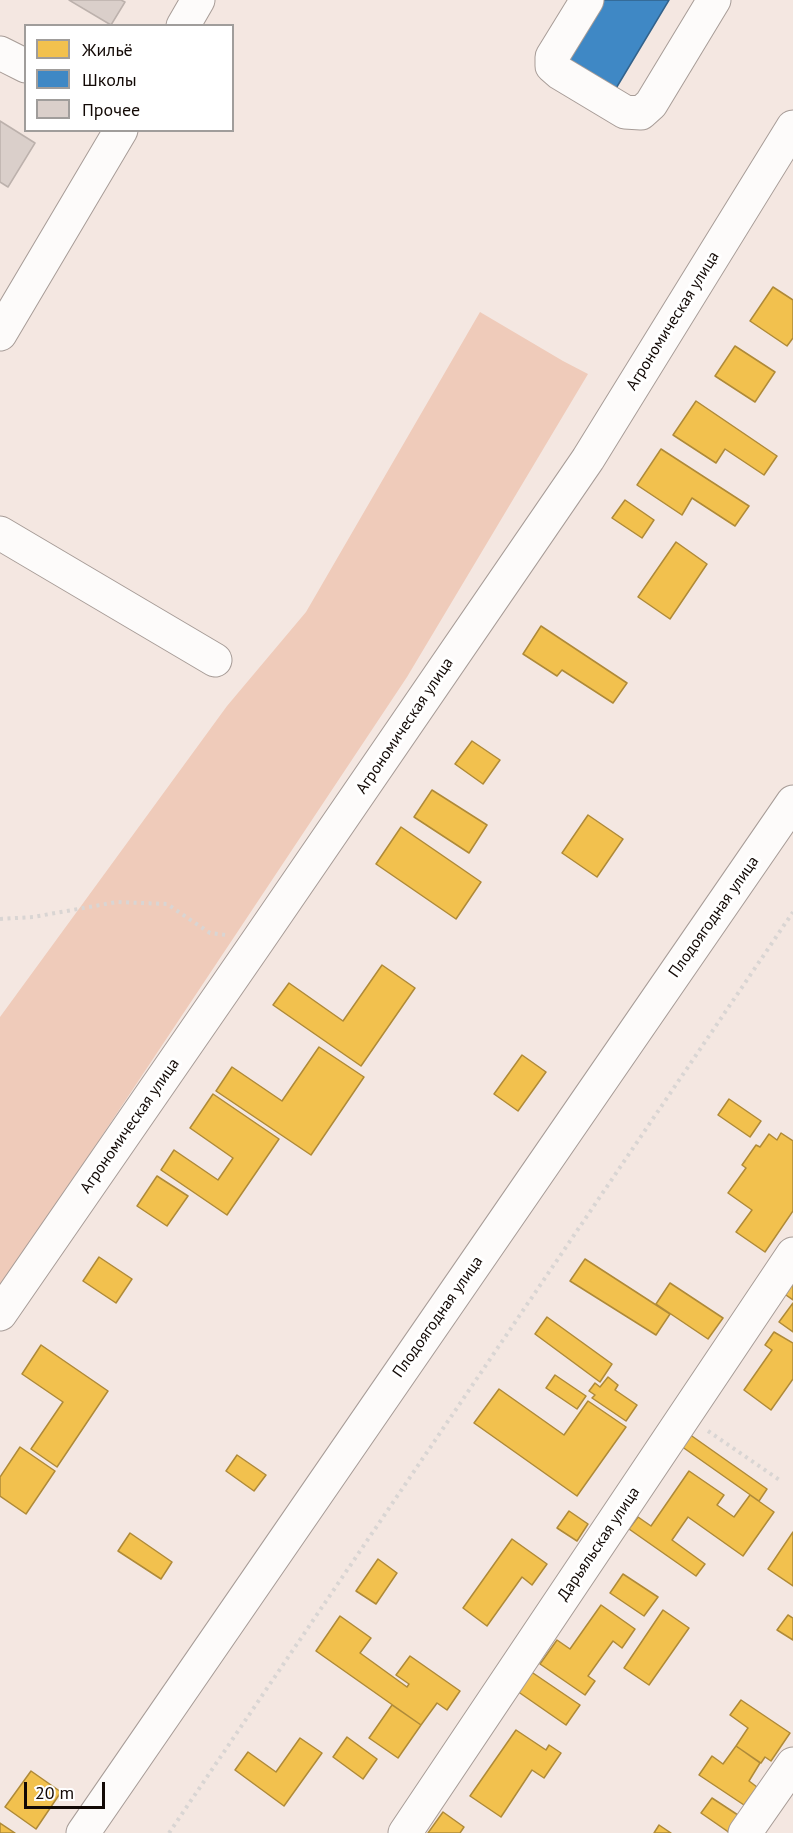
<!DOCTYPE html>
<html>
<head>
<meta charset="utf-8">
<style>
  body { margin:0 }
  #map { position:relative; width:793px; height:1833px; overflow:hidden; background:#f4e7e1; font-family:"PT Sans",sans-serif }
  canvas { display:block }
  .legend { position:absolute; left:24px; top:24px; width:210px; height:108px; box-sizing:border-box; background:#fff; border:2px solid #a09d9b; margin:0; padding:8px 10px; list-style:none; font-size:18px; color:#120905 }
  .legend li { display:flex; align-items:center; gap:12px; height:30px }
  .legend b { width:30px; border:2px solid #a09d9b }
  .scale { position:absolute; left:24px; top:1782px; width:81px; height:27px; box-sizing:border-box; border:3px solid #120905; border-top:0; padding-left:8px; font-size:18px; line-height:21px; white-space:nowrap; color:#120905; -webkit-text-stroke:4px #fff; paint-order:stroke }
</style>
</head>
<body>
<div id="map">
<canvas width="793" height="1833"></canvas>
<ul class="legend">
<li><b style="height:16px;background:#f2c14e"></b>Жильё</li>
<li><b style="height:16px;background:#3f88c5"></b>Школы</li>
<li><b style="height:16px;background:#dacfca"></b>Прочее</li>
</ul>
<div class="scale">20 m</div>
</div>
<script>
const c = document.querySelector('canvas').getContext('2d');
c.lineJoin = 'round';
function fill(path, color) {
  c.fillStyle = color;
  c.fill(path, 'evenodd');
}
function trace(path, color, width, dash) {
  c.strokeStyle = color;
  c.lineWidth = width;
  c.lineCap = dash ? 'butt' : 'round';
  c.setLineDash(dash || []);
  c.stroke(path);
}
function label(font, color, halo, rows, align = 'center') {
  c.font = font + ' "PT Sans",sans-serif';
  c.lineWidth = 6;
  c.setLineDash([]);
  c.textBaseline = 'middle';
  c.strokeStyle = halo;
  c.fillStyle = color;
  for (const [text, x, y, turn = 0] of rows) {
    c.save();
    c.translate(x, y);
    c.rotate((+turn || 0) * Math.PI / 180);
    c.textAlign = isNaN(turn) ? turn : align;
    if (halo) c.strokeText(text, 0, 0);
    c.fillText(text, 0, 0);
    c.restore();
  }
}
const green = new Path2D(`
  M480,312L563,361L588,374L407,677L0,1289V1017L227,706L306,612Z`);
const homes = new Path2D(`
  M773,287L793,300V338L787,346L750,321Z
  M735,346L775,372L755,402L715,376Z
  M696,401L777,456L764,475L725,449L716,463L673,435Z
  M661,449L749,506L735,526L692,498L682,515L637,485Z
  M625,500L654,520L642,538L612,518Z
  M676,542L707,564L670,619L638,597Z
  M541,626L627,683L613,703L562,670L557,676L523,654Z
  M472,741L500,760L483,784L455,764Z
  M432,790L487,825L469,853L414,817Z
  M588,815L623,839L597,877L562,853Z
  M401,827L481,882L456,919L376,864Z
  M382,965L415,988L361,1066L273,1005L289,983L343,1021Z
  M319,1047L364,1077L311,1155L216,1091L232,1067L282,1101Z
  M522,1055L546,1072L518,1111L494,1094Z
  M213,1094L279,1139L227,1215L161,1170L174,1150L218,1180L233,1158L190,1128Z
  M729,1099L761,1121L750,1137L718,1115Z
  M781,1133L793,1141V1211L765,1252L736,1232L752,1210L728,1193L746,1168L742,1165L756,1145L760,1147L769,1134L777,1140Z
  M157,1176L188,1196L167,1226L137,1206Z
  M99,1257L132,1279L116,1303L83,1281Z
  M585,1259L670,1314L656,1335L570,1281Z
  M793,1280V1300L783,1293Z
  M670,1283L723,1318L708,1339L656,1304Z
  M793,1303V1332L779,1322Z
  M547,1317L612,1364L600,1382L535,1334Z
  M774,1332L793,1343V1379L771,1410L744,1390L772,1350L765,1345Z
  M41,1345L108,1391L57,1467L31,1449L63,1402L22,1374Z
  M555,1375L586,1396L577,1409L546,1388Z
  M608,1377L618,1385L615,1390L637,1405L626,1421L592,1398L595,1395L589,1391L595,1383L600,1387Z
  M499,1389L564,1435L588,1401L626,1427L577,1496L474,1423Z
  M689,1434L767,1489L759,1501L681,1446Z
  M20,1447L55,1471L26,1514L0,1496V1477Z
  M237,1455L266,1475L254,1491L226,1471Z
  M689,1471L724,1495L717,1505L734,1517L750,1495L774,1512L743,1556L688,1517L672,1540L705,1564L696,1576L629,1529L638,1517L651,1526Z
  M569,1511L588,1524L577,1541L557,1528Z
  M793,1532V1586L768,1569Z
  M130,1533L172,1562L161,1579L118,1551Z
  M512,1539L547,1564L532,1585L522,1577L487,1626L463,1608Z
  M378,1559L397,1573L376,1604L356,1591Z
  M623,1574L658,1597L644,1616L610,1593Z
  M601,1605L635,1629L622,1648L613,1641L588,1676L595,1681L585,1695L540,1664L557,1640L570,1649Z
  M663,1610L689,1628L649,1685L624,1668Z
  M788,1615L793,1618V1640L777,1630Z
  M340,1616L371,1638L360,1653L407,1687L409,1684L396,1675L410,1656L460,1691L447,1710L437,1703L421,1725L316,1651Z
  M530,1671L580,1705L566,1725L517,1691Z
  M741,1700L790,1733L771,1761L765,1757L761,1763L736,1746L748,1728L730,1715Z
  M392,1705L421,1725L398,1758L369,1738Z
  M516,1730L546,1750L549,1745L561,1753L544,1778L532,1770L501,1817L470,1796Z
  M347,1737L377,1759L363,1779L333,1757Z
  M300,1738L322,1753L284,1806L235,1770L248,1752L276,1772Z
  M736,1746L760,1763L749,1781L757,1787L744,1805L699,1775L712,1756L723,1764Z
  M31,1771L61,1792L36,1829L5,1807Z
  M712,1798L741,1817L730,1833L701,1813Z
  M443,1812L464,1827L460,1833H428Z
  M0,1823L15,1833H0Z
  M659,1825L671,1833H654Z`);
const schools = new Path2D(`
  M599,0H669L612,95L561,64Z`);
const building = new Path2D(`
  M69,0H121L125,2L111,25Z
  M0,121L35,143L8,187L0,182Z`);
const path = new Path2D(`
  M0,919L33,917L117,902L167,904L210,933L226,935
  M708,1431L781,1481
  M169,1833L793,912`);
const minor = new Path2D(`
  M587,0L552,57V66L560,73L625,112L641,113L651,104L714,0
  M183,26L198,0
  M0,53L26,66
  M0,334L121,130
  M0,533L215,660
  M0,1314L259,939L588,459L793,127
  M83,1833L793,802
  M405,1833L793,1254
  M745,1833L793,1764`);
const streetNames = [
  ["Агрономическая улица",673,321,-58],
  ["Агрономическая улица",405,726,-56],
  ["Плодоягодная улица",714,917,-55],
  ["Агрономическая улица",130,1126,-55],
  ["Плодоягодная улица",438,1317,-55],
  ["Дарьяльская улица",599,1544,-56]
];
fill(green, '#efcbba');
fill(homes, '#f2c14e');
trace(homes, '#af8a38', 1.5);
fill(schools, '#3f88c5');
trace(schools, '#32628b', 1.5);
fill(building, '#dacfca');
trace(building, '#bcb1ac', 1.5);
trace(minor, '#a79c97', 35);
trace(path, '#d9d5d3', 4, [3, 4.5]);
trace(minor, '#fdfbfa', 33);
label('16px', '#120905', '#fff', streetNames);
</script>
</body>
</html>
